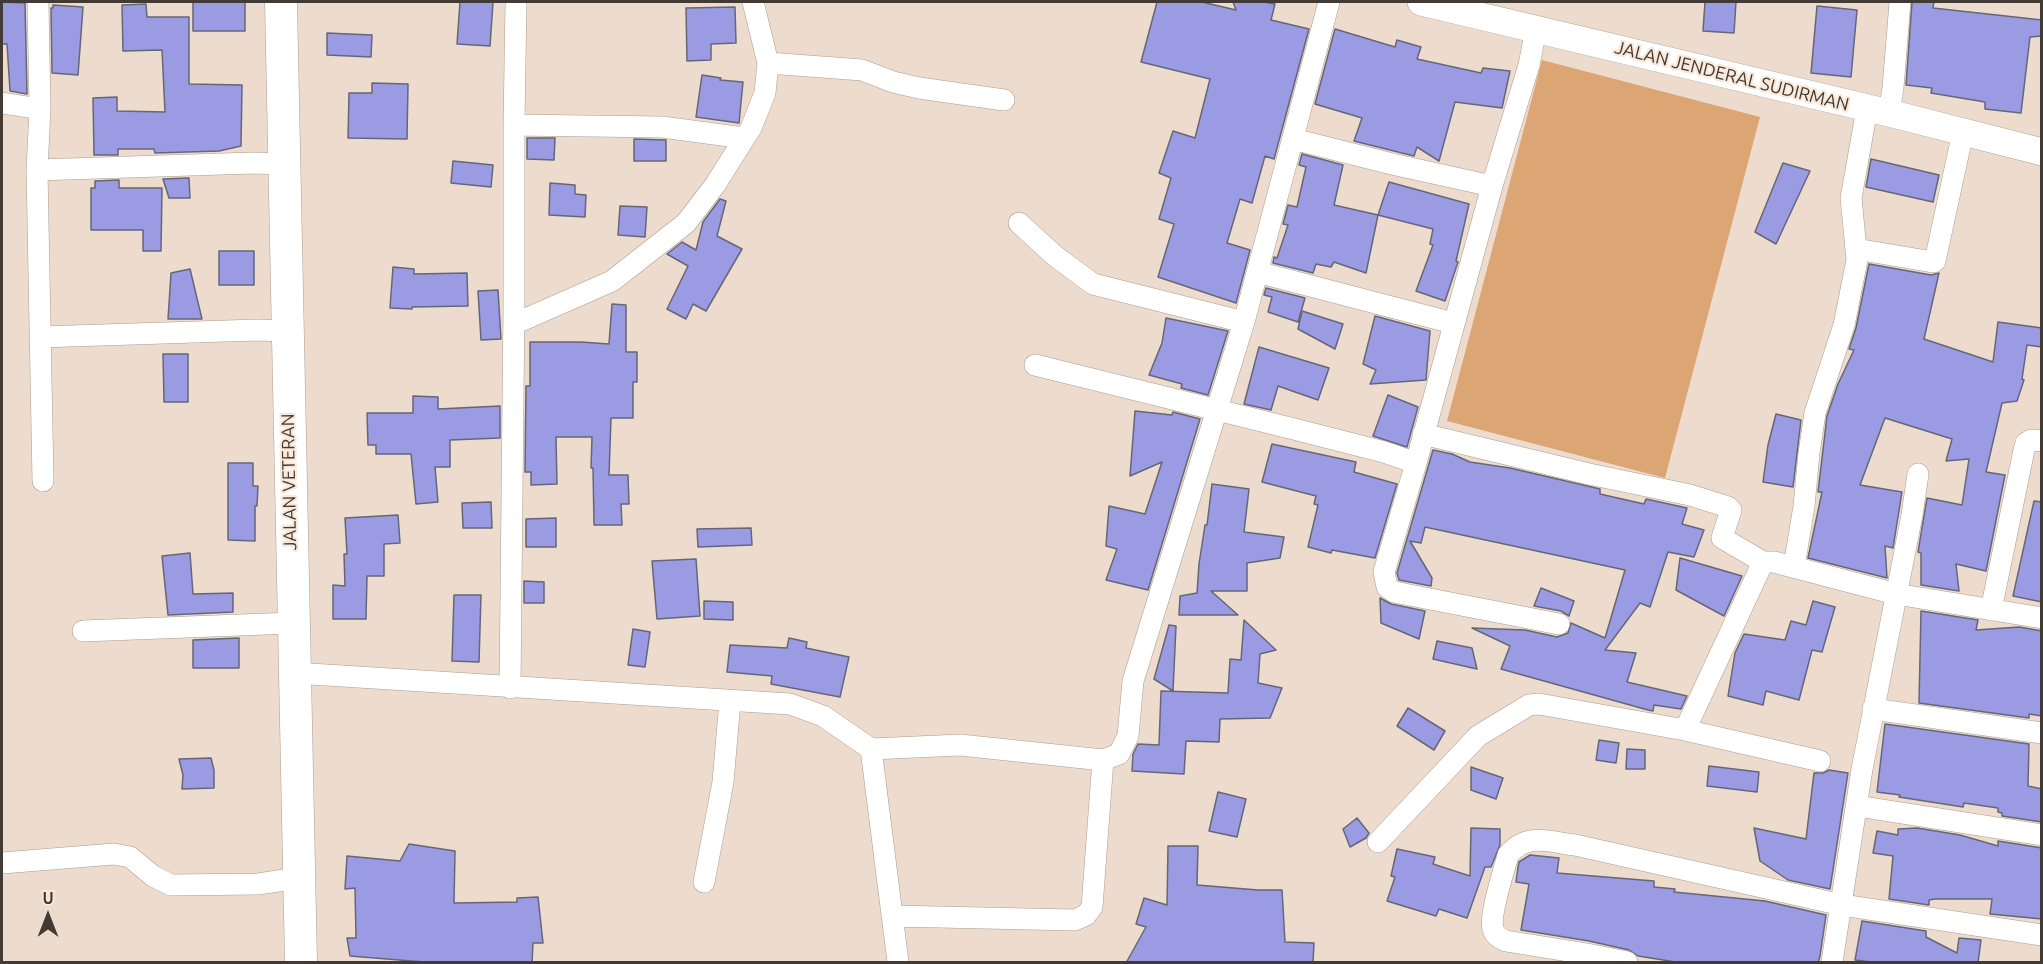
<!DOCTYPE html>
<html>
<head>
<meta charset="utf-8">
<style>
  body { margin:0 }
  #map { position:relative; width:2043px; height:964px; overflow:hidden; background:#eddccd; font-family:Ubuntu,sans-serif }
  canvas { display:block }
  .frame { position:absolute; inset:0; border:3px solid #423b35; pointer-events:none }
  .north { position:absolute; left:18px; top:886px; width:60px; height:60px; -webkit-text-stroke:4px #fae9da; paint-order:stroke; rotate:0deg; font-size:16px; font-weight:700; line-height:24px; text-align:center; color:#423b35 }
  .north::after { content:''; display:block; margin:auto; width:21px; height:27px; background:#423b35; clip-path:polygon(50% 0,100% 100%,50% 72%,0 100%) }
</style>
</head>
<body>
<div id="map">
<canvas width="2043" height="964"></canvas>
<div class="frame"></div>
<div class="north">U</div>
</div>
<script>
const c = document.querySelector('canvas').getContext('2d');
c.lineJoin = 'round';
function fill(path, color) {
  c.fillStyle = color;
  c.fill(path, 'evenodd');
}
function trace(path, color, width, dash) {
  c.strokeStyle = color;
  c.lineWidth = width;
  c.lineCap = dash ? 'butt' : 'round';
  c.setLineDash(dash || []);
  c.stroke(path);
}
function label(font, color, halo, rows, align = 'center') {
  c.font = font + ' Ubuntu,sans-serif';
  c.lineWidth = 4.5;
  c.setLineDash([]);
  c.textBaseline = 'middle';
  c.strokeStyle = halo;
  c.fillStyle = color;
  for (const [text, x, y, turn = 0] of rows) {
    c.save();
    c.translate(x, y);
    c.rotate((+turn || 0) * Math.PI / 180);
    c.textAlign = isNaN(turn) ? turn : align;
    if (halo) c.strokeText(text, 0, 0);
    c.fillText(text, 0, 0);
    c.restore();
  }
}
const green = new Path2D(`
  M1542,60L1760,117L1665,478L1447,421Z`);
const building = new Path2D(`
  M2,2L25,3L27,94L10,91L7,44H2Z
  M193,2H245V31H193Z
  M460,2H493L490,46L457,44Z
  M1157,2H1202L1236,10L1233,2H1264L1275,4L1271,20L1309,29L1274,159L1265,156L1252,203L1240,199L1227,243L1250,250L1236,303L1158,277L1174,224L1159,219L1171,178L1159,173L1173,131L1195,138L1210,79L1141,62Z
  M1705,2H1736L1734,33L1703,31Z
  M1912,2H1934L1933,8L2042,20V36L2030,37L2021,113L1985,109V102L1931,93L1932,88L1906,85Z
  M146,4L147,17H189V84L242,85L241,146L219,151L155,153L154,149H118V155H94L93,98L117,97V111L165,112L162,50L123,51L122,5Z
  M53,5L83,7L78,75L52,73L51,8H53Z
  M1817,6L1857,10L1851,77L1811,73Z
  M735,7L736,43L711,44V60L687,61L686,8Z
  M1335,29L1395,47L1397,40L1421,47L1417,59L1481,73L1483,68L1510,71L1502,108L1455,102L1439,161L1417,147L1414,156L1354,141L1362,118L1315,104Z
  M327,33L372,35L371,57L327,55Z
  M702,75L721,78L720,80L743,82L739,123L696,117Z
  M372,83L408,84L407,139L348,138L349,93H372Z
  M527,138H555L554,160L527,159Z
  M634,139L666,140V161H634Z
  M1302,154L1343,165L1334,205L1378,215L1366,273L1334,262L1331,267L1316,264L1313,273L1273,263L1274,257L1277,258L1288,225L1283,224L1288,205L1297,207L1306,167L1299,165Z
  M1871,159L1939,175L1933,202L1866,187Z
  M453,161L493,165L491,187L451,183Z
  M1783,163L1810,171L1776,244L1755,232Z
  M189,178L190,198H169L163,179Z
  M119,180V188H162L161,251H143V230H91V188H95V181Z
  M1389,182L1469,204L1456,261L1458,262L1445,301L1416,291L1433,245L1430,244L1433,229L1378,215Z
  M550,183L575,185V194L586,195L585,217L549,215Z
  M720,199L726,201L717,236L742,249L706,311L693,304L686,319L667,309L688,266L667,254L682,242L696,250L703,222Z
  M620,206L647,207L645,237L618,235Z
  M219,251H254V285H219Z
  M1869,264L1931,275L1939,273L1924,339L1993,362L1998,322L2042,328V347L2027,345L2022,379L2024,380L2017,401L2002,403L1986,472L2005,475L1986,571L1956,564L1959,591L1921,585V553L1918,552L1927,498L1962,505L1969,459L1946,461L1952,439L1885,418L1860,485L1902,492L1893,548L1885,546L1887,578L1808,558L1822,492H1818L1827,416L1838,384L1854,350L1849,349L1856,328Z
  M393,267L414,269V274L467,273L468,306L412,307V309L390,308Z
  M190,269L202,319H168L171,273Z
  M1266,288L1305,298L1298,322L1268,312L1272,297L1264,295Z
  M498,290L501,339L481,340L478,291Z
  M612,304L626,305V352H637V382H633V418H611L609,475H628L629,504H621L622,525H594L593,468H591L592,437H556L557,484L531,485V472H525L526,386H530V342H581L609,344Z
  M1302,311L1343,324L1335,349L1298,329Z
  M1375,316L1430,331L1426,380L1370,384L1376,370L1363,364Z
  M1166,318L1228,331L1208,395L1181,388L1182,384L1149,375L1162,343Z
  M1259,347L1329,368L1318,400L1278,386L1271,410L1244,404Z
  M163,354H188V402H164Z
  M1388,395L1418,407L1407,447L1373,436Z
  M413,396L438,397V409L500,406V438L450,440V467H435L438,502L416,504L411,454H376V445H368L367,413H413Z
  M1135,411L1172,415L1173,412L1200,419L1148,590L1106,580L1117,549L1106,546L1109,506L1145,514L1162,462L1130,476Z
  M1776,414L1801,420L1793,487L1763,482L1768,445Z
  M1272,444L1356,462L1354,472L1397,484L1375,558L1332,550L1331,553L1308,547L1318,505L1314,504L1316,496L1262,482Z
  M1433,450L1452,454L1470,462L1510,468L1600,489V494L1644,504L1646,499L1687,508L1682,524L1704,530L1694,557L1668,552L1650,607L1640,603L1605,650L1636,653L1627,682L1687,696L1681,709L1654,705L1653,711L1648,710L1501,669L1510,646L1472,628L1525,630L1557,637L1568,633L1571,623L1605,638L1625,570L1425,527L1421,543L1410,541L1432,578L1431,586L1399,580L1397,573Z
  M228,463H253V486H258L257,506H255V541L228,540Z
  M1212,484L1249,489L1244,532L1284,537L1280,558L1247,563V591H1211L1238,615H1179L1180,596L1197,593L1199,564L1205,525H1207Z
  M2034,501L2042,502V602L2013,596Z
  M491,502L492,528H463L462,503Z
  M398,515L400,543L384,544V576H367L366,619H333V585L345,586L344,554H347L345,518Z
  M556,518V547H526V519Z
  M751,528L752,545L698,547L697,529Z
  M190,553L193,594L233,593V612L168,615L162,556Z
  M1680,558L1742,576L1724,616L1676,590Z
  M696,559L700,616L657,619L652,561Z
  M524,581L544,582V603H524Z
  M1541,588L1574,601L1569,616L1561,611L1534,606Z
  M454,595H481L479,662L452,661Z
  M1380,598L1391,604L1425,611L1419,639L1381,623Z
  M704,601L733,602V620L704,619Z
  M1813,601L1835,607L1822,652L1812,650L1799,700L1766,691L1763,705L1728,696L1735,653L1744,634L1785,640L1791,621L1806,625Z
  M1921,611L1978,620L1976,630L2019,627L2042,631V716L2029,714V718L1919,703Z
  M1244,620L1276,650L1260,654L1258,683L1282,688L1270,718L1220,719L1219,742L1186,741L1184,774L1132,771L1133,754L1138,744L1159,745L1161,691L1228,693L1230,659L1241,660Z
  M1169,625L1176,626L1173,691L1154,679Z
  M633,629L650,632L645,667L628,665Z
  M239,638V668H193V640Z
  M789,638L807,642L806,648L849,657L840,697L771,684L772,676L727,672L730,645L787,648Z
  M1437,641L1472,648L1477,669L1433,659Z
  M1408,708L1445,731L1434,750L1397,726Z
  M1885,724L2029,744L2028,786L2042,789V822L2002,816V813L1998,812V808L1964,803L1963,807L1899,797L1900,795L1877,792Z
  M1599,740L1619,743L1616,763L1596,760Z
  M1627,749L1645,750V769H1626Z
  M211,758L214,770V788L182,789L183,775L179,759Z
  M1709,766L1759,772L1757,792L1707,786Z
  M1471,767L1503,778L1496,799L1471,790Z
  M1829,770L1848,773L1830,889L1788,880L1760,861L1754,828L1806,839L1814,773H1823Z
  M1218,792L1246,799L1237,837L1209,831Z
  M1357,818L1369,833L1366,838L1350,847L1343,829Z
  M1471,828L1500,829V845L1491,867H1485L1467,918L1439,909L1436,916L1387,901L1395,877L1391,876L1397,849L1435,857L1433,864L1470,876Z
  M1917,828L1960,835L1998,846V841L2042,848V919L1990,914L1992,899H1935L1929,900V905L1889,899L1893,856L1873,853L1877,831L1898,835V829Z
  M409,844L455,851L454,903L517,902V898L538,897L543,943H533L532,963H436L350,956L347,938H356L355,888L345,889L347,856L400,861Z
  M1168,846H1198L1197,885L1258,890H1282L1285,942L1314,943L1313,963H1126L1146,927L1136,924L1144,898L1167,905Z
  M1530,855L1559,858L1557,873L1654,881V887L1675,889L1674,892L1765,901L1826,915L1820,956L1818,963H1682L1638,956L1629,950L1589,941L1521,930L1529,884L1516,882L1518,867L1519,862Z
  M1862,921L1926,931V937L1957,953L1959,938L1981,940L1978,963H1880L1855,960Z`);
const minor = new Path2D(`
  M38,2L40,109L37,170L43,481
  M753,2L768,63L862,70L893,82L919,88L1004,100
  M2,103L40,109
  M1889,113L1893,88L1900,2
  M514,125L662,127L744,138
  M1293,139L1392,164L1492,186
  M37,170L253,163L284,164
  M1019,223L1055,256L1093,284L1244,322
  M1856,249L1933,262L1935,261L1963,132
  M1257,272L1453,323
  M514,324L612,281L686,223L715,185L751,128L765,93L768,63
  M40,337L257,330L286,331
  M1035,365L1294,429L1384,452L1416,463L1492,186L1529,65L1536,29
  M1423,434L1589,474L1690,495L1728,507L1731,510L1722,538L1763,562
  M1416,463L1384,572L1387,587L1394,592L1559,624
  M1794,567L1804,506L1809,453L1815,413L1844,325L1857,260L1851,198L1867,109
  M1991,610L2024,450L2026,443L2031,440L2042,441
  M83,631L292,623
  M294,673L790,704L823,716L871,749L960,745L1103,760L1119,754L1128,736L1133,681L1244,322L1329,2
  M510,688L514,304V125L516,2
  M1873,709L2042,733
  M1685,730L1763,562H1774L1896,594L2042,618
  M871,749L898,962
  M1857,806L2042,835
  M1378,842L1478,736L1529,705L1539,704L1685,730L1820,761
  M2,863L114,854L130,857L153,876L171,885L258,884L298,878
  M704,882L723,782L730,701
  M892,916L1075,920L1086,915L1092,907L1103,760
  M1627,962L1587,954L1506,941C1500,938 1495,936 1493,929C1489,915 1504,871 1508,855C1527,832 1549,842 1575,845L1842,905L2042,935
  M1832,962L1862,769L1912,515L1918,474`);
const major = new Path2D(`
  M1421,2L1889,113L2042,152`);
const highway = new Path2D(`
  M281,2L301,962`);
const streetNames = [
  ["JALAN JENDERAL SUDIRMAN",1732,76,14],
  ["JALAN VETERAN",289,482,-91]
];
fill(green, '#dba574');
fill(building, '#9a9be3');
trace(building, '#656677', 1.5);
trace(minor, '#ac9c8e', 22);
trace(major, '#ac9c8e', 28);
trace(highway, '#ac9c8e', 33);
trace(minor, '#fff', 21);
trace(major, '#fff', 27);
trace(highway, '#fff', 32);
label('18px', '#423b35', '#fae9da', streetNames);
</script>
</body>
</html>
